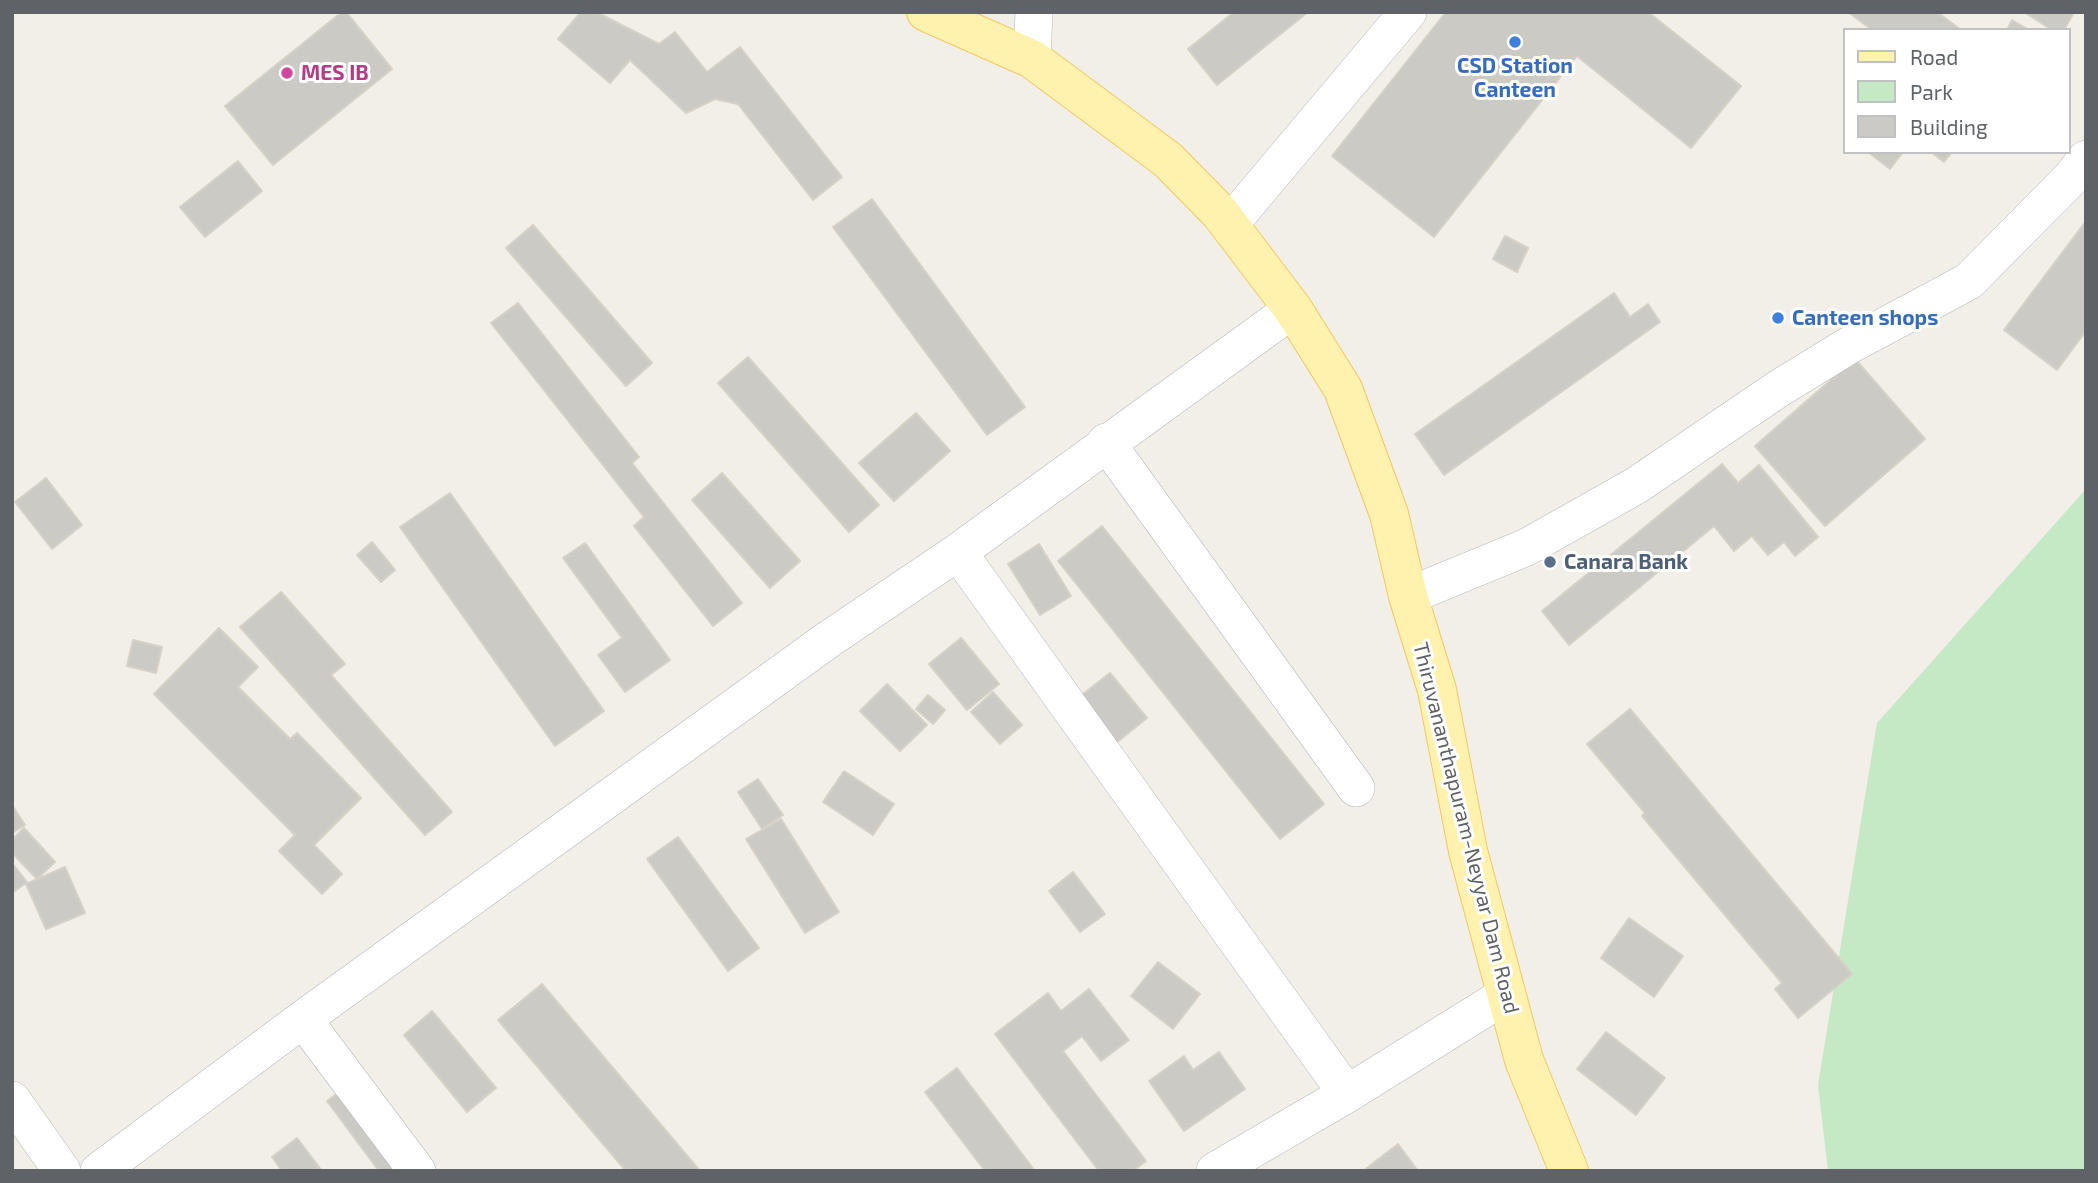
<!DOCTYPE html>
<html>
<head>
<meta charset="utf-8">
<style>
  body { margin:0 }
  #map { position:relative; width:2098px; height:1183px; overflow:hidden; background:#f1efe8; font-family:"Exo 2",sans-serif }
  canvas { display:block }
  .frame { position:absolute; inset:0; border:14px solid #5f6368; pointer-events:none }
  .legend { position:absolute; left:1843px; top:28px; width:228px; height:126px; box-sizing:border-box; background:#fff; border:2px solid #bfc1c3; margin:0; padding:9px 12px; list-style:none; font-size:21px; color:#5f6368 }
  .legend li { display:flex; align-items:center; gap:14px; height:35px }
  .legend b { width:35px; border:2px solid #bfc1c3 }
</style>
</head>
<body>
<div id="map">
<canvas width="2098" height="1183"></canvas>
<div class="frame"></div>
<ul class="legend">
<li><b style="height:9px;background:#fff2af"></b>Road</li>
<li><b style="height:19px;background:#c5e8c5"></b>Park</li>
<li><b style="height:19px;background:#cccac5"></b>Building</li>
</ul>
</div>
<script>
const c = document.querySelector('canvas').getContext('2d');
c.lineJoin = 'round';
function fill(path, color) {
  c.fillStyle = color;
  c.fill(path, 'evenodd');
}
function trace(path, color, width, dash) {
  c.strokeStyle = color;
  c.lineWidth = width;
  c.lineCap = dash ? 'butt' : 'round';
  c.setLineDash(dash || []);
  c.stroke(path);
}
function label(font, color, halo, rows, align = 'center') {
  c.font = font + ' "Exo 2",sans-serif';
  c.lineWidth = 6;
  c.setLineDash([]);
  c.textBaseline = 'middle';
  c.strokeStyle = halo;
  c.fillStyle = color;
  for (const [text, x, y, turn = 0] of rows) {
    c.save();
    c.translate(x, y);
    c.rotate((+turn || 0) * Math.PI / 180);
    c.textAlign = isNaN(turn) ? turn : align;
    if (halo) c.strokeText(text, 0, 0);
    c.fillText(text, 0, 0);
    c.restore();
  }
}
const green = new Path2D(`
  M2086,489V1171H1828L1818,1085L1877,723Z`);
const building = new Path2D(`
  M342,12H346L392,69L273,165L225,106Z
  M581,12H596L659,44L675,32L707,72L740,47L842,177L813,200L738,104L715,99L686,113L630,60L610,83L558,39Z
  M1234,12H1308L1217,85L1188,49Z
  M1446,12H1648L1741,86L1691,148L1577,56L1434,237L1332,156Z
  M1848,12H1937L1961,30H1872Z
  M2024,12H2070L2073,14L2064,30H2052Z
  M2012,20L2029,30H2007Z
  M1868,152H1903L1890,169Z
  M1931,152H1952L1944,162Z
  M238,161L262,191L205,237L180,207Z
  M872,199L1025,407L987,435L833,227Z
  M2086,221V331L2057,370L2004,330Z
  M533,225L652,363L626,386L506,248Z
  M1505,236L1528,248L1517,272L1493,259Z
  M1614,293L1630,317L1648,304L1660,322L1444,475L1415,434Z
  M518,303L639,457L632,463L742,603L713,626L634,526L644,517L491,323Z
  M748,357L879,505L849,532L718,383Z
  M1855,359L1925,439L1825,526L1755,446Z
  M916,413L950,451L894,501L859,463Z
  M1722,464L1738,483L1759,465L1818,537L1795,556L1784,542L1768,555L1752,536L1734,551L1714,526L1569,645L1542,611Z
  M722,473L800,561L770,588L692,500Z
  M46,478L82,525L52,549L15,502Z
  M450,493L604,711L555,746L400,527Z
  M1102,526L1324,804L1280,839L1058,561Z
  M372,542L395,570L381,582L357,555Z
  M585,543L670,660L625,692L598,655L622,638L563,558Z
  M1039,544L1071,596L1040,615L1008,564Z
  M281,592L345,664L331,675L452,812L425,835L240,627Z
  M219,628L258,667L238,687L290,739L297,733L361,798L314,845L342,874L322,894L279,851L295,835L154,694Z
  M961,638L999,684L967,710L929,664Z
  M133,640L162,647L156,673L127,666Z
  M1110,673L1147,718L1111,747L1074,701Z
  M887,684L927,725L900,751L860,711Z
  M993,692L1022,725L1000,744L971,712Z
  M928,695L945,710L933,724L916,709Z
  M1630,709L1852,974L1798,1018L1775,989L1782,983L1642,816L1645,813L1587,744Z
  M844,771L894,804L873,835L823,802Z
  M758,779L783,815L762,829L738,792Z
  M12,805L25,825L12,833Z
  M781,819L839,912L805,933L746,839Z
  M24,828L55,862L37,879L12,853V840Z
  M678,837L759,948L728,971L647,859Z
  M12,863L27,882L12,893Z
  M65,867L85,913L46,929L26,884Z
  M1073,872L1105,914L1080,932L1049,891Z
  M1629,918L1683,956L1654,997L1601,958Z
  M1158,962L1200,994L1173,1029L1131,996Z
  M542,984L700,1171H626L498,1020Z
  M1089,989L1129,1040L1101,1061L1082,1036L1063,1051L1146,1161L1133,1171H1099L995,1034L1048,993L1061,1011Z
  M432,1011L496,1088L467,1112L404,1035Z
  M1606,1032L1665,1078L1636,1115L1577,1069Z
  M1219,1052L1245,1089L1184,1131L1149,1081L1184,1056L1193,1070Z
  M957,1068L1035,1171H985L925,1092Z
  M363,1074L435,1171H379L327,1101Z
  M297,1138L322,1171H282L272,1157Z
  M1398,1144L1418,1171H1363Z`);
const minor = new Path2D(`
  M1032,59L1034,12
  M1229,225L1408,12
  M1106,442L1356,788
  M958,552L1347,1094
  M1408,596L1527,547L1637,485L1778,389L1848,346L1969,281L2071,178L2086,159
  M303,1019L417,1171
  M12,1100L62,1171
  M99,1171L303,1019L829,639L958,552L1293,309
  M1215,1171L1347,1094L1506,995`);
const major = new Path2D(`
  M926,12L1032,59L1168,160L1220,213L1293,309L1343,389L1389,514L1408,596L1437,690L1468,851L1524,1060L1569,1171`);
const markers = [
  [1515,42,7,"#3f7fe0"],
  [287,73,7,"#d1479c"],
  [1778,318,7,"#3f7fe0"],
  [1550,562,7,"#5c6f8a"]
];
const shopNames = [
  ["CSD Station",1515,66],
  ["Canteen",1515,90],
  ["Canteen shops",1792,318,"left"]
];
const hotelNames = [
  ["MES IB",301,73]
];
const serviceNames = [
  ["Canara Bank",1564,562]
];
const streetNames = [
  ["Thiruvananthapuram-Neyyar Dam Road",1466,828,76]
];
fill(green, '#c5e8c5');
fill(building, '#cccac5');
trace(building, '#d6d1c6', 2);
trace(minor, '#b5b8bc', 38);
trace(major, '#f2c960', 40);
trace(minor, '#fff', 37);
trace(major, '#fff2af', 38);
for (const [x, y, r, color] of markers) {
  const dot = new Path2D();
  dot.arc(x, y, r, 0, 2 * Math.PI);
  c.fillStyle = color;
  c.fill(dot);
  trace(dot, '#fff', 2.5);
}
label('bold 21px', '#366cbe', '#fff', shopNames);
label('bold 21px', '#b23c85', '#fff', hotelNames, 'left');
label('bold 21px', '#4e5e75', '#fff', serviceNames, 'left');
label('21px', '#5f6368', '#fff', streetNames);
</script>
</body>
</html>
